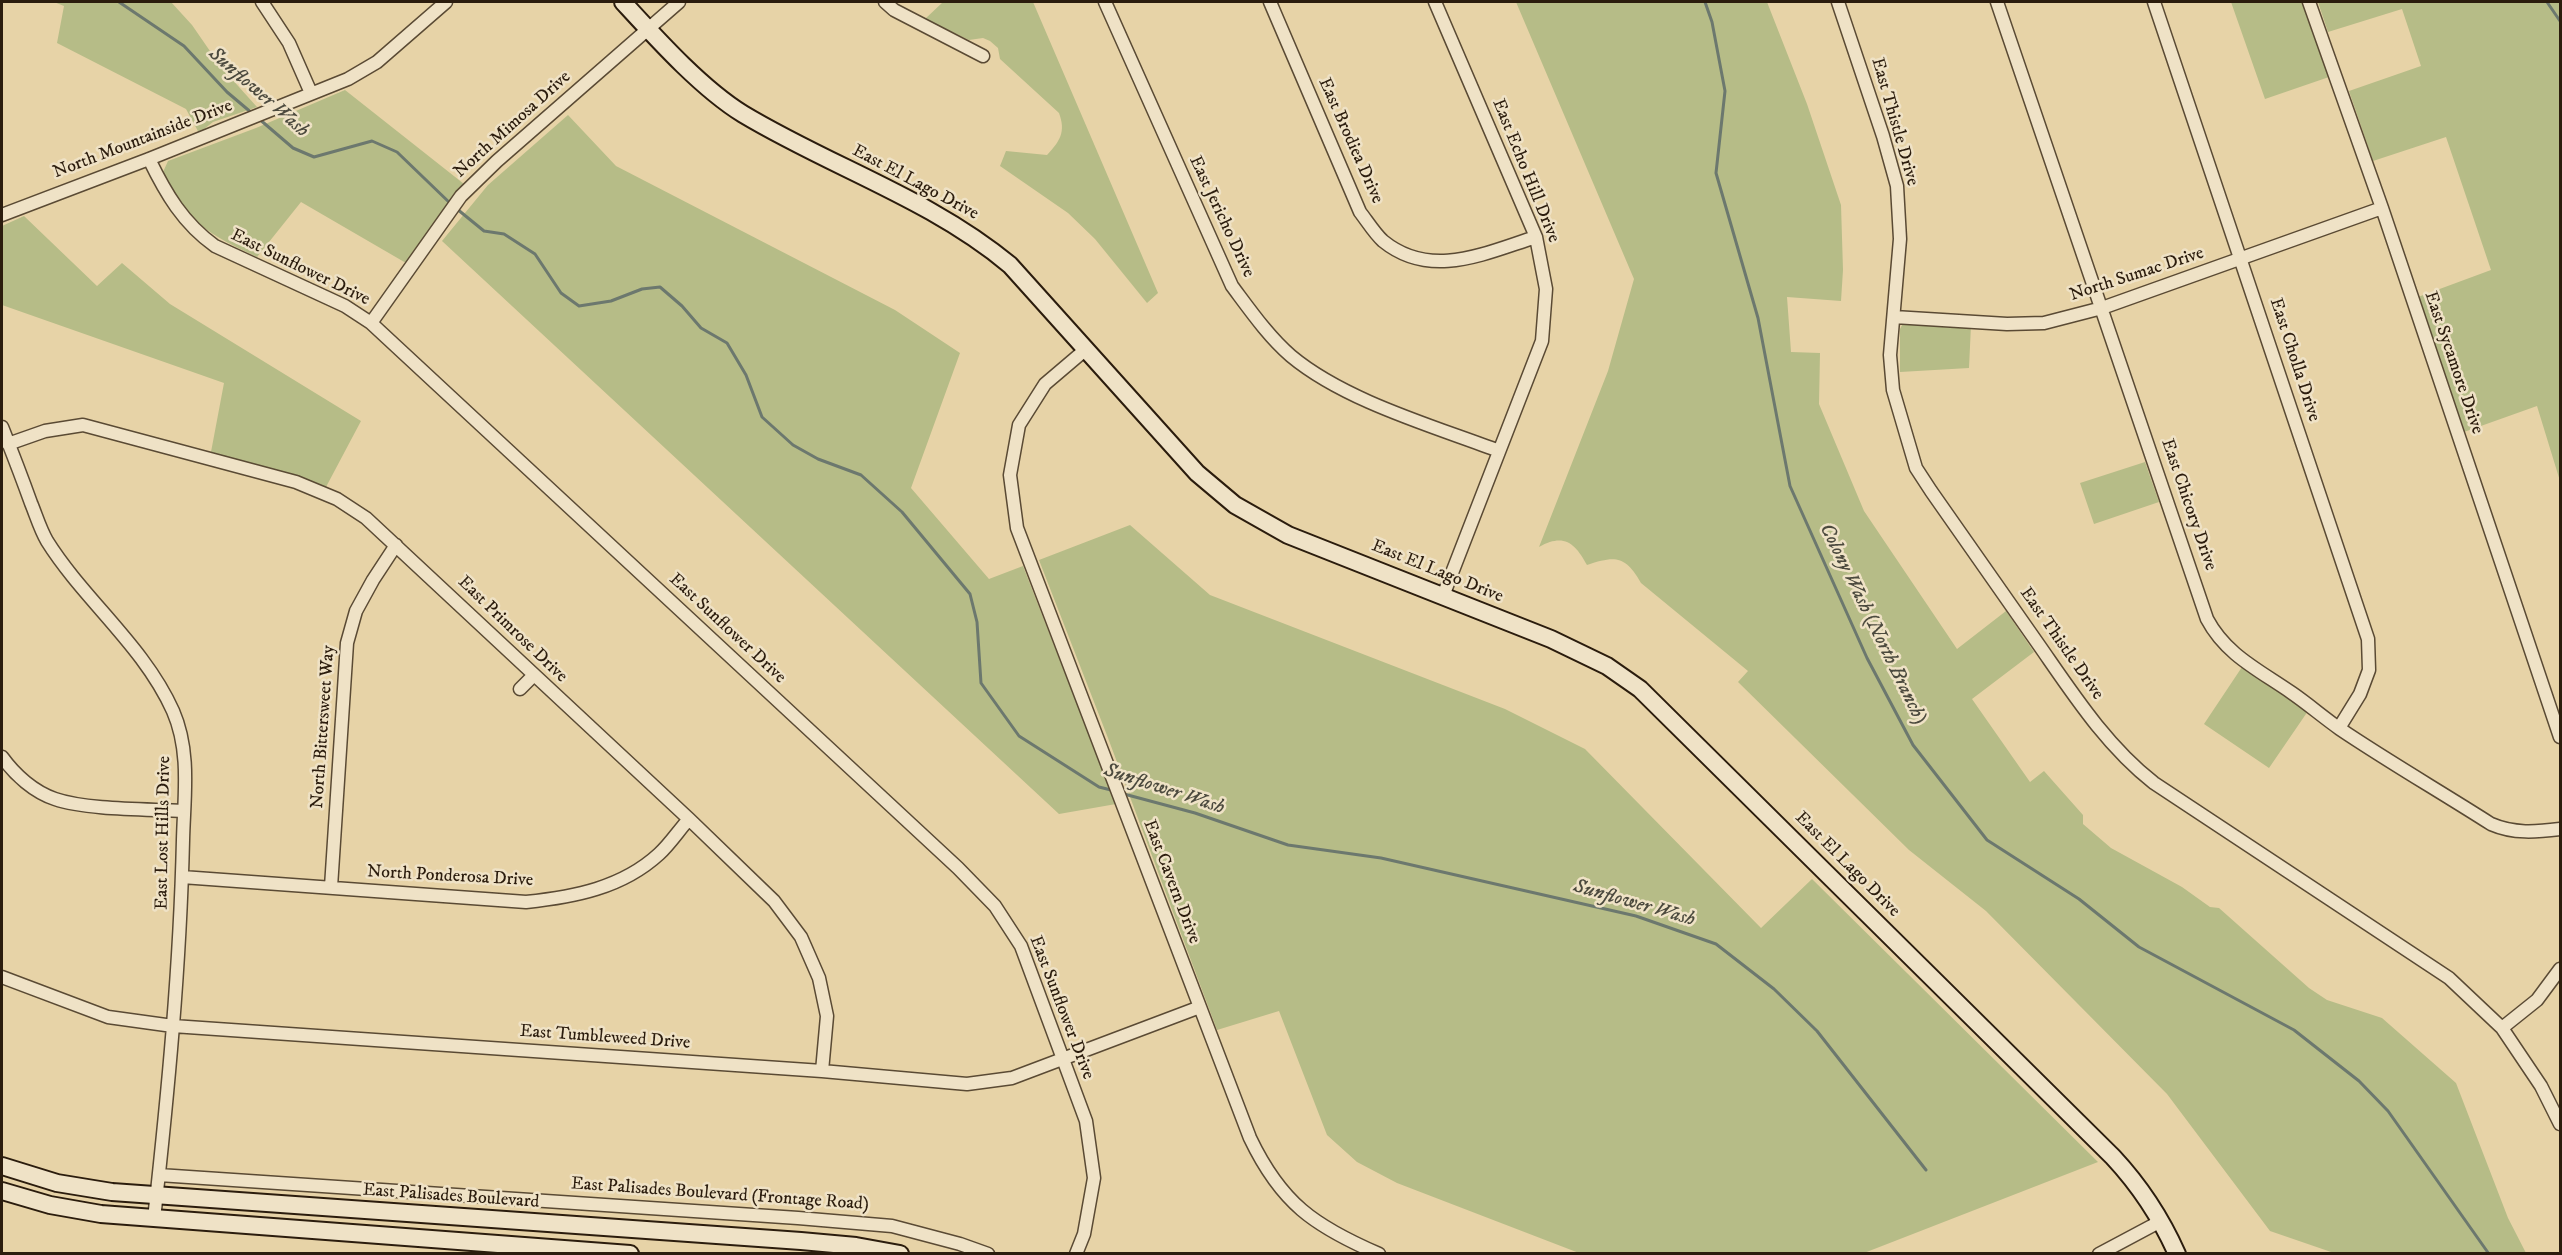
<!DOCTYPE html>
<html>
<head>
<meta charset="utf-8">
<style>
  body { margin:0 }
  #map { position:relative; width:2562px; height:1255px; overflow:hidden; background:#e7d3a7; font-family:"IM FELL DW Pica",serif }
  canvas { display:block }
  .frame { position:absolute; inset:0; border:3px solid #2b1c0d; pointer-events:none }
</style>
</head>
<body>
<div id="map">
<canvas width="2562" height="1255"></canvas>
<div class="frame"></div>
</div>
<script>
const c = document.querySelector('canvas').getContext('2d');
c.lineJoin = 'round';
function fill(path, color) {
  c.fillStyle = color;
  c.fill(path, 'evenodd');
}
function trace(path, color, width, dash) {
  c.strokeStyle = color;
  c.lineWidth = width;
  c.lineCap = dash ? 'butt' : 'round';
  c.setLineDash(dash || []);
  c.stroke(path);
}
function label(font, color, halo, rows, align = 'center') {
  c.font = font + ' "IM FELL DW Pica",serif';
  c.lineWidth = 5;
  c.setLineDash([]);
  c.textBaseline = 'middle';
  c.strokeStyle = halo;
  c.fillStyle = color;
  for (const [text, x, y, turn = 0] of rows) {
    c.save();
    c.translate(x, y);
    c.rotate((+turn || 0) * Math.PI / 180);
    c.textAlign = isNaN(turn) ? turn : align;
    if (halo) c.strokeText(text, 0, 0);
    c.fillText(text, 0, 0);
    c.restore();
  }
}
const green = new Path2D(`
  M54,2H171L192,25L221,67L257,107L213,122L199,133L186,109L57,43L64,6Z
  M943,2H1033L1158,293L1147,303L1095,239L1068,213L1000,166L1006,151L1047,155C1060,141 1066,132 1059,113L1000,59L998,48L990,41L983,38L969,40L925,19Z
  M1516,2H1767L1807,104L1841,205L1843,270L1841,301L1787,297L1791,352L1820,353L1819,404L1864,511L1957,649L2006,611L2034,652L1972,699L2030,782L2044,771L2083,815V824L2111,848L2182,887L2210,907L2219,908L2309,988L2327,1000L2382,1018L2456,1083L2508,1218L2526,1253H2334L2270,1231L2167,1094L1986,911L1909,850L1738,682L1748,671L1641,583C1625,555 1615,556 1587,565C1576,545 1565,532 1539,547L1608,371L1634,279Z
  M2231,2H2303L2329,77L2265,99Z
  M2318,2H2560V481L2537,406L2464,432L2418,297L2491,270L2446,137L2373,161L2349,91L2421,66L2402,9L2328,32Z
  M345,90L464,184L406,263L301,202L257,257C212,236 183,221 163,172L168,161L256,128Z
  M568,115L616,166L895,310L960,353L911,488L989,579L1023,566L1116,804L1059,814L442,241L488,185Z
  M24,216L97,286L122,263L170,304L361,421L326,487L211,452L224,383L2,305V226Z
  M1903,323L1971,325L1969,368L1900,372V329Z
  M2145,462L2159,502L2094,524L2080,483Z
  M1130,525L1210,595L1505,709L1585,749L1761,928L1812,879L2098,1162L1864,1253H1579L1397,1183L1357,1162L1327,1135L1279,1011L1217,1030L1108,738L1039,560Z
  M2242,667L2308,711L2269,768L2204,724Z`);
const stream = new Path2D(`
  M119,2L184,46L227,92L253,114
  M1705,2L1712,22L1725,91L1716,173L1758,318L1790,486L1867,658L1913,745L1987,840L2079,899L2139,947L2294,1030L2359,1081L2388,1111L2489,1254
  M2547,2L2560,21
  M258,118L293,148L314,157L372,141L397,152L452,205
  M457,209L484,231L504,234L535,254L561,293L579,306L611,301L642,289L660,287L682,306L701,328L727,343L746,375L762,417L793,445L818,459L861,475L902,512L970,594L977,622L981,683L1019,736L1099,787L1115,791
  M1124,794L1195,813L1288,845L1381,858L1636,916L1716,944L1774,989L1817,1031L1926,1170`);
const street = new Path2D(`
  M262,2L289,43L311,93
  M885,2L894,10L983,56
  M1105,2L1232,286C1250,310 1268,336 1291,356C1345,401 1433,426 1499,451
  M1270,2L1360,212C1367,221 1375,234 1383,241C1431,280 1485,253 1536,237
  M1435,2L1536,237L1546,289L1542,341L1443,596
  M1838,2L1883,136L1897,186L1900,239L1890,355L1893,390L1916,468L1931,491C1968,543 2004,596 2041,648C2075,697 2107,746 2154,783L2449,978L2502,1028L2541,1086L2560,1124
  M1997,2L2207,619C2226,655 2259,670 2292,693C2308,704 2323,717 2340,729C2389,762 2441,792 2491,824C2514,834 2536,832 2560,829
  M2154,2L2368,639L2369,670L2360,694L2339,728
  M2309,2L2382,208L2560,737
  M149,159C166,194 183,223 215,246L345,306L371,323L958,868L995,906L1021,946L1086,1121L1094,1178L1084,1234L1076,1254
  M2,215L149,159L348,79L377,62L446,2
  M1894,317L2007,324L2044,323L2102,308L2382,208
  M371,323L461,196L497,161L679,2
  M1085,350L1045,384L1019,425L1010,475L1017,528L1250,1138C1281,1203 1314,1226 1379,1254
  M2,427C12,452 22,478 31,503C36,515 40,529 47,541C84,600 144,646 173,711C191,752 184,797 183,840C180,967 168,1093 154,1219
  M8,444L45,431L83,425L296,482L337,499L366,518L689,819L774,901L801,937L819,978L827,1016L822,1071
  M520,689L533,676
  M2,757C15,775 34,792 55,799C87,810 148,809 183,811
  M182,877L526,902C574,897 622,888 659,854C670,844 679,830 689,819
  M331,887L347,643L356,611L373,580L396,545
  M2,977L108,1017L173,1026L822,1071L967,1084L1012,1078L1200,1007
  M2502,1028L2537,1000L2560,969
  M159,1175L798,1218L892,1226L960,1244L988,1254
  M2099,1254L2161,1221`);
const secondary = new Path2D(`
  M623,2C657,39 701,88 743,114C831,167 931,199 1010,265L1197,473L1235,505L1288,535L1551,639L1607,666L1640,689L2113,1157C2140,1186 2161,1218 2177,1254
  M2,1166L57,1183L112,1192L801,1241L856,1246L900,1254
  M2,1191L50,1205L101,1214L630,1254`);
const streetNames = [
  ["East Thistle Drive",1894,122,74],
  ["North Mimosa Drive",513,125,-42],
  ["North Mountainside Drive",143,140,-21],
  ["East Brodiea Drive",1350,141,66],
  ["East Echo Hill Drive",1525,171,68],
  ["East El Lago Drive",915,183,28],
  ["East Jericho Drive",1221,217,65],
  ["East Sunflower Drive",300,268,26],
  ["North Sumac Drive",2137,275,-18],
  ["East Cholla Drive",2294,360,72],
  ["East Sycamore Drive",2453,363,71],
  ["East Chicory Drive",2188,505,71],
  ["East El Lago Drive",1437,572,22],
  ["East Sunflower Drive",727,629,43],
  ["East Primrose Drive",512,630,44],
  ["East Thistle Drive",2061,644,55],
  ["North Bittersweet Way",324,727,-86],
  ["East Lost Hills Drive",164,833,-89],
  ["East El Lago Drive",1847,865,45],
  ["North Ponderosa Drive",450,877,3],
  ["East Cavern Drive",1171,882,69],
  ["East Sunflower Drive",1061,1008,69],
  ["East Tumbleweed Drive",605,1038,4],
  ["East Palisades Boulevard (Frontage Road)",720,1195,4],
  ["East Palisades Boulevard",451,1197,4]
];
const waterNames = [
  ["Sunflower Wash",258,93,41],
  ["Colony Wash (North Branch)",1872,624,64],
  ["Sunflower Wash",1164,790,18],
  ["Sunflower Wash",1634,904,16]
];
fill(green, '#b6bc87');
trace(stream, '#6c786e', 3);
trace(street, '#5a4a34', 15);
trace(secondary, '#2b1c0d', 20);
trace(street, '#efe2c6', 12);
trace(secondary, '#efe2c6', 16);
label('18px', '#2b1c0d', '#efe2c6', streetNames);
label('italic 20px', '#4c4a3e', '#efe2c6', waterNames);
</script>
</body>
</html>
